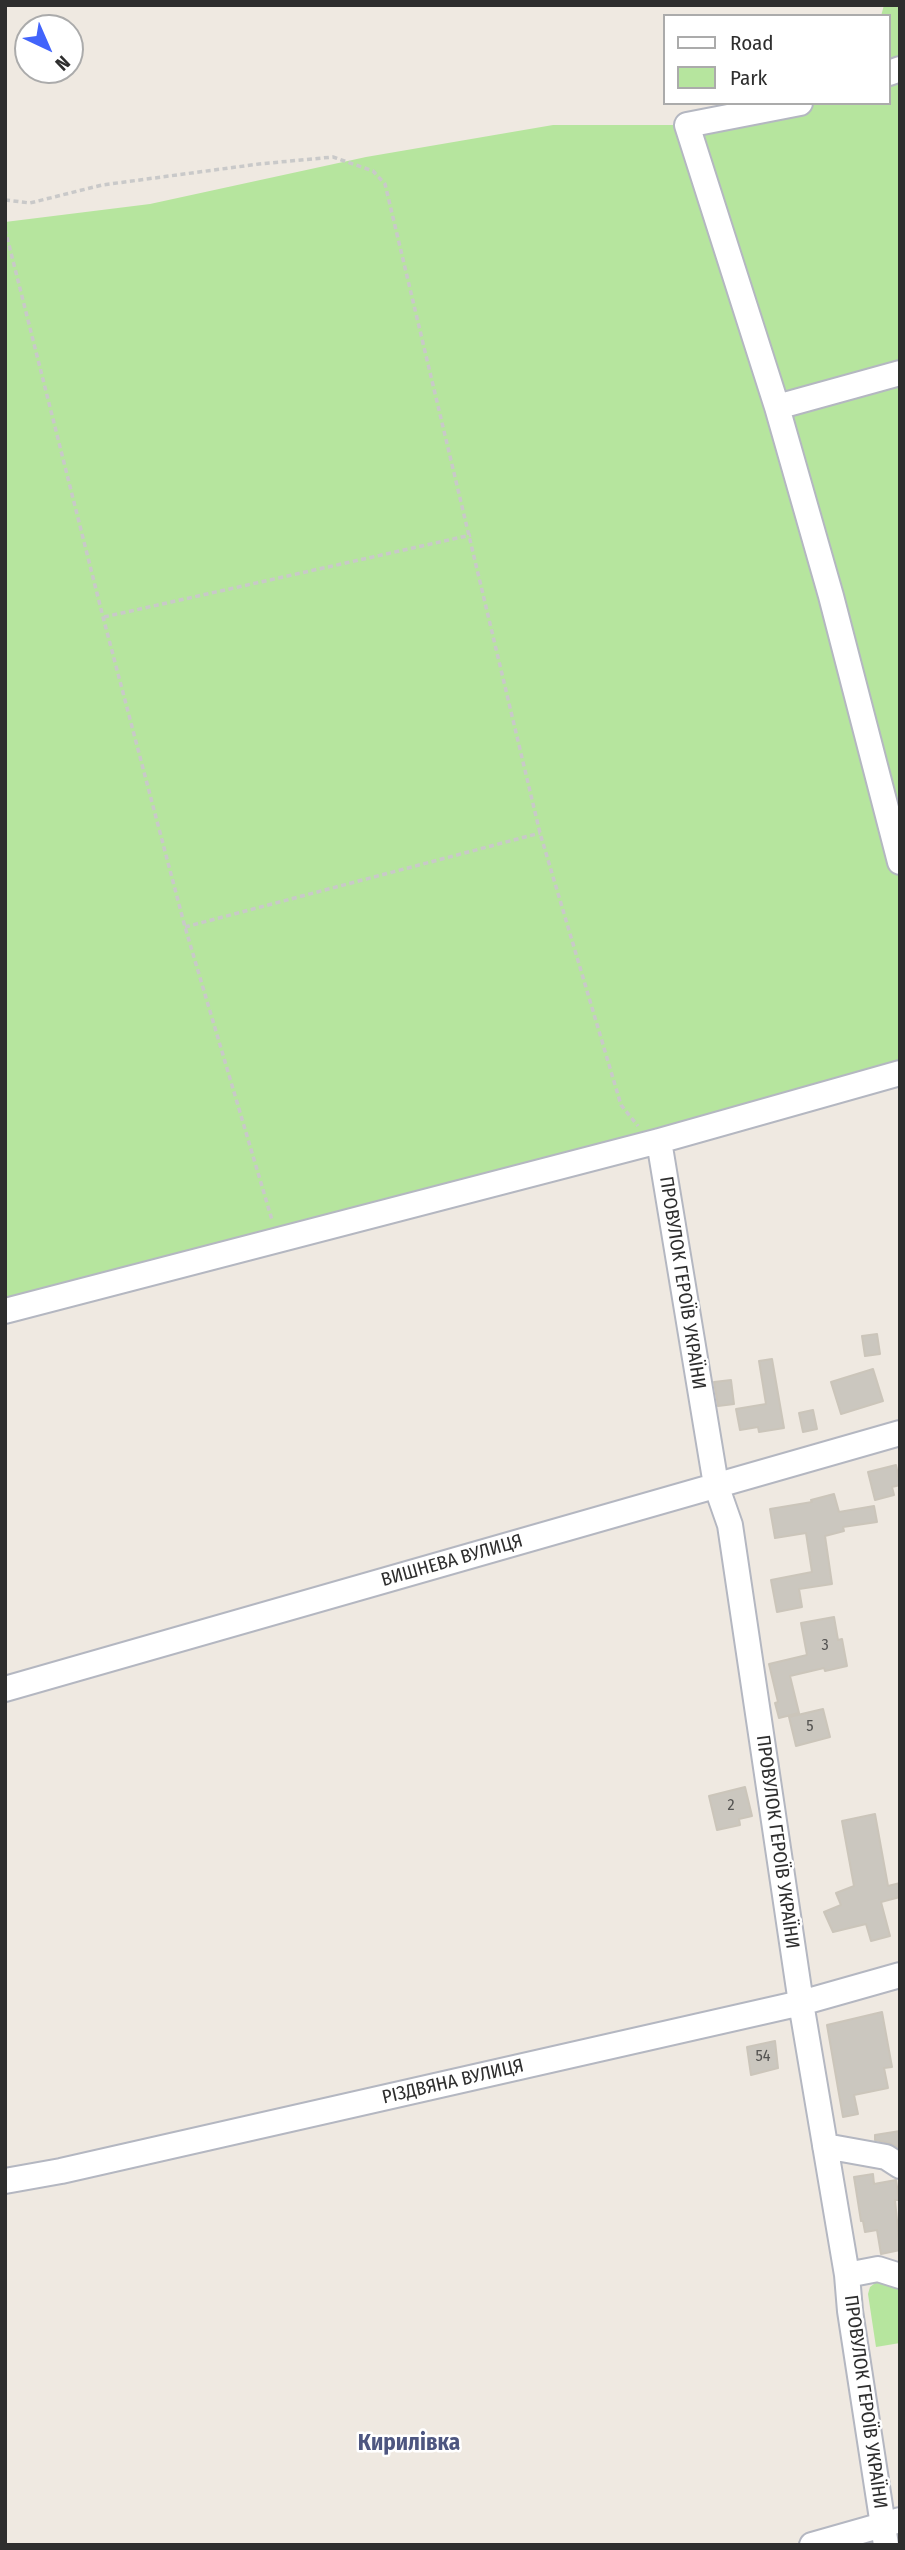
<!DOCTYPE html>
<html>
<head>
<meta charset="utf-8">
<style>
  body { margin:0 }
  #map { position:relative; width:905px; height:2550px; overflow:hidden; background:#efe9e1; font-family:"Fira Sans Condensed",sans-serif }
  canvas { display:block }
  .frame { position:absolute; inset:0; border:7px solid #2e2e2e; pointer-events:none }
  .legend { position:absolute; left:663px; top:14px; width:228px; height:91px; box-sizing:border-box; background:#fff; border:2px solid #ababab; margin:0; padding:9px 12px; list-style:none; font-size:21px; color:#2e2e2e }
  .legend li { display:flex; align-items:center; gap:14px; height:35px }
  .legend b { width:35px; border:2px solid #ababab }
  .north { position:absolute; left:14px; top:14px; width:70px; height:70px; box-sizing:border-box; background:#fff; border:2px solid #ababab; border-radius:50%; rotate:136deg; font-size:19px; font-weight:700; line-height:28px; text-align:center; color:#2e2e2e }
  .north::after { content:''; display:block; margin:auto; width:24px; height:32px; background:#4264fb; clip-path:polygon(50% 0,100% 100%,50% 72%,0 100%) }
</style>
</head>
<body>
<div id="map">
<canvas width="905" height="2550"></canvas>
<div class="frame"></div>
<ul class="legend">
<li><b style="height:9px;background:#fff"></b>Road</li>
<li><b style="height:19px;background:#b6e59e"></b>Park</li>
</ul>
<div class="north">N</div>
</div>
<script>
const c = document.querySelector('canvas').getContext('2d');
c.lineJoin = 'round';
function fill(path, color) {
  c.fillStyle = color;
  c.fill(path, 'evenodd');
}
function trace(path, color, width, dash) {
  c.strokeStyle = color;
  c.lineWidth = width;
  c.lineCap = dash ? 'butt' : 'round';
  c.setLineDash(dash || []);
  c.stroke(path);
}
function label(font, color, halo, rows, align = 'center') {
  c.font = font + ' "Fira Sans Condensed",sans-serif';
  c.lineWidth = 5;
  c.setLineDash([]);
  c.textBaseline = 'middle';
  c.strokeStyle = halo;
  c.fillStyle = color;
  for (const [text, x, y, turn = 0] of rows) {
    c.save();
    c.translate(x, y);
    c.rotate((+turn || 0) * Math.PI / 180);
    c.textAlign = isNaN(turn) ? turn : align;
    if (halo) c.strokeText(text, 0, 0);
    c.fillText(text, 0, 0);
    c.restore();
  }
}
const green = new Path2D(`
  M884,5H900V1073L5,1302V222L150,204L366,157L553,125H687L800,103H889V16H881Z
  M883,2277L900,2282V2343L876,2347L868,2294L870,2287Z`);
const building = new Path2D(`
  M877,1334L880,1354L865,1356L862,1336Z
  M772,1359L784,1428L759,1432L758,1427L740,1430L736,1409L766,1404L759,1361Z
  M873,1369L883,1401L841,1414L831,1382Z
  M731,1380L734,1404L718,1406L714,1382Z
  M813,1410L817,1429L803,1432L799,1413Z
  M896,1465L900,1485L892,1487L894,1495L875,1500L868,1472Z
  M834,1494L839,1512L874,1506L877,1522L843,1527L844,1531L825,1536L832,1584L799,1589L802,1607L777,1612L771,1580L812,1572L806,1533L775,1538L770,1509L812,1502L811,1500Z
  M834,1617L838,1640L842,1639L847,1666L825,1671L824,1668L790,1676L799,1713L779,1718L775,1703L778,1702L769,1664L807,1655L801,1623Z
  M823,1709L830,1737L796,1746L789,1717Z
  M745,1787L752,1816L739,1819L740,1825L717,1830L709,1796Z
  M875,1814L888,1886L900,1883V1897L881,1902L890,1936L871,1941L866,1924L833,1932L824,1912L841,1905L836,1893L854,1886L842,1821Z
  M882,2012L892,2067L884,2068L888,2088L854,2095L858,2114L843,2117L827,2025Z
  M775,2041L778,2068L751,2075L747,2047Z
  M900,2131V2148L889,2143L875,2140V2135Z
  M873,2174L874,2184L896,2180L899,2200H895L900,2250L881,2254L877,2230L865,2232L863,2221H861L854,2177Z`);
const path = new Path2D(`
  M5,200L30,203L102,185L259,164L333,157L373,171L385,184L540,833L621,1105L638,1126
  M5,229L103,617L185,927L272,1220
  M104,617L471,535
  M185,927L540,833`);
const minor = new Path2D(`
  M889,73L900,69
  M800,103L687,125L777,407L831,596L900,862
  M777,407L900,373
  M659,1141L716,1485L730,1525L801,2003L847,2275L850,2311L886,2545
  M5,1311L659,1141L900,1073
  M5,1689L900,1433
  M825,2146L886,2157L900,2166
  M5,2181L61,2171L801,2003L900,1975
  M847,2275L878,2269L900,2276
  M812,2545L900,2520`);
const numberNames = [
  ["3",825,1646],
  ["5",810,1727],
  ["2",731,1806],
  ["54",763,2057]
];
const streetNames = [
  ["ПРОВУЛОК ГЕРОЇВ УКРАЇНИ",682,1283,81],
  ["ВИШНЕВА ВУЛИЦЯ",452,1561,-16],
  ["ПРОВУЛОК ГЕРОЇВ УКРАЇНИ",777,1842,82],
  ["РІЗДВЯНА ВУЛИЦЯ",453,2082,-13],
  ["ПРОВУЛОК ГЕРОЇВ УКРАЇНИ",865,2402,82]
];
const quarterNames = [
  ["Кирилівка",409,2444]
];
fill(green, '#b6e59e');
fill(building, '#cbc7bf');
trace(building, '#cbc5ba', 2);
trace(minor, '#b4b7c1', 28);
trace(path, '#c9c9c9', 3.5, [5, 3.5]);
trace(minor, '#fff', 24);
label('16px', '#555452', null, numberNames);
label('19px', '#2e2e2e', '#fff', streetNames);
label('bold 23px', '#4d5680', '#fff', quarterNames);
</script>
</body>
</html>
